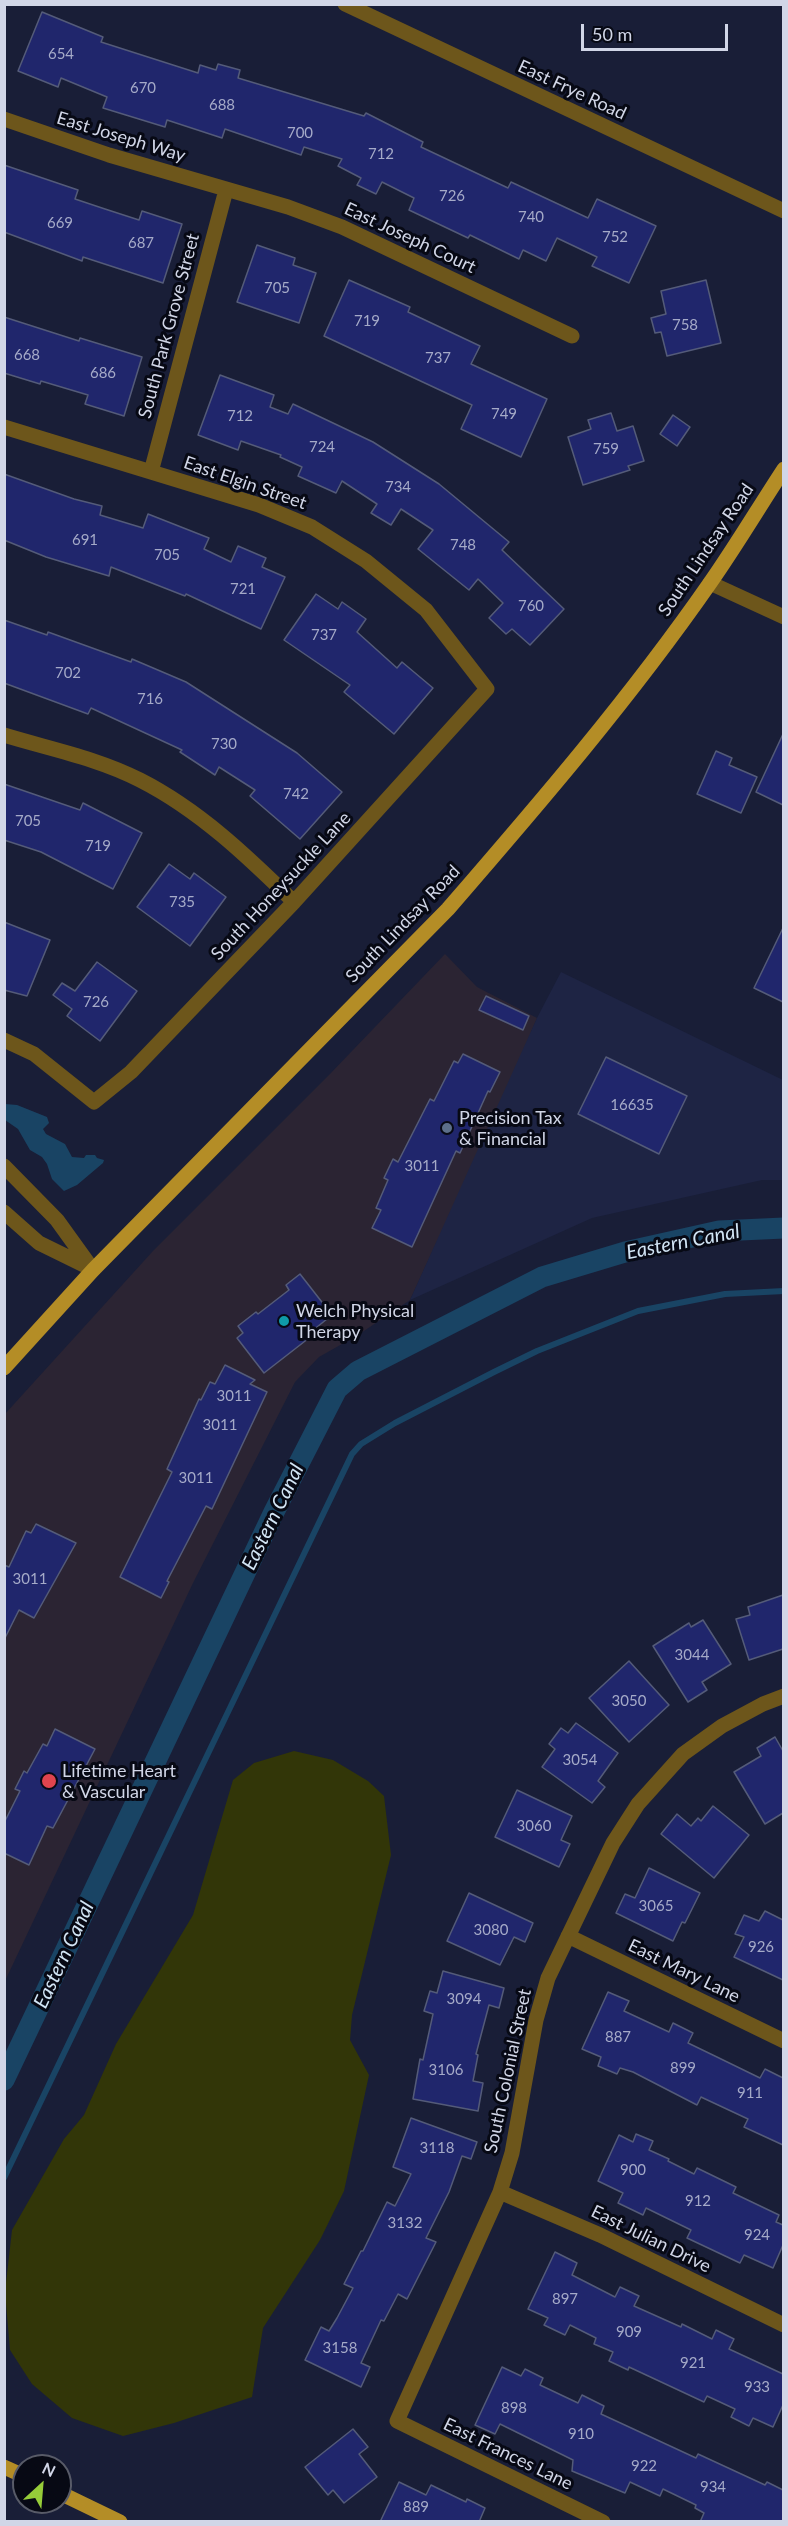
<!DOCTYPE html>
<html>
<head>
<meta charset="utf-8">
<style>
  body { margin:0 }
  #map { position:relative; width:788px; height:2526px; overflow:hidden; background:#191e37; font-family:Lato,sans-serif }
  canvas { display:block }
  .frame { position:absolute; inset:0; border:6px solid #d1d6e7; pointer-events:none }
  .north { position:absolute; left:12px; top:2454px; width:60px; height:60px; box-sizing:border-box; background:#070914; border:2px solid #585b68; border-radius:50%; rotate:26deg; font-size:16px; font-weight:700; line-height:24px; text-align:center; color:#d1d6e7 }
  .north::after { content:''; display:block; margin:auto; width:21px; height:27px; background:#96cc39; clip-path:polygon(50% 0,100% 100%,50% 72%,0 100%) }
  .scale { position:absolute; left:581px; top:24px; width:147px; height:27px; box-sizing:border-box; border:3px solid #d1d6e7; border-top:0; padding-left:8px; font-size:18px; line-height:21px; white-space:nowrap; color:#d1d6e7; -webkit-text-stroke:4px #070914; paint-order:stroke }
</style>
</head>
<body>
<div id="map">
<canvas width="788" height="2526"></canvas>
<div class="frame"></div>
<div class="north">N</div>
<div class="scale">50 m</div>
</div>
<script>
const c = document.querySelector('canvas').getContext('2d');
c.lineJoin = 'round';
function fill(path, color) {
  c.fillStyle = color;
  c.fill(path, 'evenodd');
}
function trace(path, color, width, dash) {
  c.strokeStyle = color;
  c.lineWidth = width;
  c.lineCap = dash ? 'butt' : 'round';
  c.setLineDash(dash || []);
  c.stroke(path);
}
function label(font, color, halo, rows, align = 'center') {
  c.font = font + ' Lato,sans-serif';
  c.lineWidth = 6;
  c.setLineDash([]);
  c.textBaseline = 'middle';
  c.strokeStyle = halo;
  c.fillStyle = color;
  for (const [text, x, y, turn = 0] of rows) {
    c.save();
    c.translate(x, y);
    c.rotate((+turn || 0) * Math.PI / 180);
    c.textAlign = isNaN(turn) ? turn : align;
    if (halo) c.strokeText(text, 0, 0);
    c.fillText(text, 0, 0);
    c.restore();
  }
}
const commercial = new Path2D(`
  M445,954L477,987L537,1018L508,1088L410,1300L358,1335L319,1357L295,1382L193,1583L5,1981V1414L153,1251L329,1075Z`);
const built = new Path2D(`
  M561,972L783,1080V1180H762L592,1218L410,1300L537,1018Z`);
const green = new Path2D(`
  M294,1751L333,1760L368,1781L384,1796L391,1855L352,2015L350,2040L369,2075L344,2191L320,2240L263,2328L252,2397L174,2423L123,2436L72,2418L32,2384L10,2350L5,2292L12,2230L64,2139L84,2115L116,2044L193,1915L233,1780L254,1763Z`);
const water = new Path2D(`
  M5,1104L17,1105L47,1117L49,1123L43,1129L46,1134L65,1144L72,1157L84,1158L86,1155H95L97,1158L104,1160L103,1163L77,1185L64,1191L52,1179L47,1164L42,1157L30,1150L18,1129L5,1120Z`);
const stream = new Path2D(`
  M4,2178L352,1454L361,1444L395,1423L494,1372L537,1351L638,1311L725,1294L784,1291`);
const canal = new Path2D(`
  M4,2080L274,1512L337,1389L358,1371L542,1277L625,1252L719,1231L784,1228`);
const building = new Path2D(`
  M42,12L103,37L101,42L198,73L200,65L216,70L218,64L240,70L238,78L364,116L366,113L423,142L421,147L508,188L511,182L588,218L597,199L656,226L629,283L592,266L597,257L557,238L546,261L523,250L519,259L470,235L468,238L409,210L414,198L382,182L376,194L357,185L361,178L338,166L342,159L304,147L301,155L225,129L222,138L167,120L165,127L103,108L107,97L61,78L58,87L18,71Z
  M4,165L78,190L75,199L105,209L139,220L142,211L182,224L163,283L83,257L82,261L4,232Z
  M257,245L295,258L293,265L316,273L299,323L237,302Z
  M349,280L410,307L408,312L480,346L471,364L547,399L521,457L461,429L472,405L324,336Z
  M706,280L721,343L667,356L661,332L655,333L651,318L666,314L661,291Z
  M4,317L79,341L80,338L142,357L124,416L85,404L88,395L41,381L40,384L4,373Z
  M220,375L274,395L270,407L288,414L293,404L373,442L439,484L509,542L502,550L564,609L530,645L512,629L506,634L489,618L503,603L478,579L469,590L418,549L433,530L401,509L391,525L371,513L377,504L342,481L336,493L298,476L302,467L280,457L281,455L241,441L238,450L198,435Z
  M611,413L617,431L633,426L644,461L628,466L630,470L583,485L568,437L591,429L588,420Z
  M673,415L690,427L677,446L660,434Z
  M4,474L74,499L102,506L100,515L143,528L148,514L209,538L204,549L231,562L238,546L266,558L262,567L285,577L261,629L186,594L185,596L111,567L109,576L46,557L4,540Z
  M316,594L338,609L342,602L366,619L357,632L397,668L402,662L433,688L394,734L344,692L350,685L284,640Z
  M4,620L47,635L48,632L131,662L132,659L186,682L297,753L342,792L300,839L250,796L255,790L219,767L215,775L180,752L182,750L91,708L88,714L4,683Z
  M783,734V805L756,792Z
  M716,751L732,758L729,765L757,777L741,813L697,794Z
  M4,784L80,810L83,803L142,833L113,889L41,852L4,840Z
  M169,864L190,879L194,873L226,897L190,946L137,907Z
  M4,922L50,940L27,996L4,990Z
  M783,928V1002L754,988Z
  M97,962L137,991L100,1041L67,1016L72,1009L53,995L62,983L75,991Z
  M486,996L529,1016L523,1030L479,1010Z
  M463,1054L500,1072L490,1092L488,1091L460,1153L456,1151L412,1247L372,1228L381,1210L376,1208L388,1180L384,1178L393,1159L398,1162L430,1099L434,1101L454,1061L458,1063Z
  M606,1057L687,1096L659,1154L578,1114Z
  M300,1274L332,1315L307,1335L309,1338L264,1373L237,1338L243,1333L238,1326L256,1312L258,1314L289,1290L286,1285Z
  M225,1365L255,1380L250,1384L267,1392L212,1509L206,1506L167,1581L169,1582L161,1598L120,1577L172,1472L167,1469L199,1399L201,1400L210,1382L215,1384Z
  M36,1524L76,1543L34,1618L19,1610L4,1640V1565L9,1567L26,1531L31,1533Z
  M783,1595V1649L749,1660L736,1619L750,1615L748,1607Z
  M703,1620L731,1664L702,1682L707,1690L688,1702L653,1646L689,1623L691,1627Z
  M629,1661L669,1705L629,1742L589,1698Z
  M576,1723L618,1753L598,1781L605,1787L592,1803L542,1767L555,1749L549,1744L561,1728L568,1733Z
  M55,1729L95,1749L53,1828L47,1826L29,1865L4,1853V1823L20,1791L15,1789L24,1771L27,1773L43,1744L47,1746Z
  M775,1737L783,1751V1813L765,1824L734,1772L761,1756L757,1748Z
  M517,1790L572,1816L561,1840L570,1844L559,1867L495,1837Z
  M713,1806L749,1835L714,1878L661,1834L677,1814L691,1826L698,1818L701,1821Z
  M649,1868L700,1893L685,1923L682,1922L673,1941L616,1913L625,1894L635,1898Z
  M469,1893L533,1923L525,1942L514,1937L500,1965L447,1941Z
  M765,1911L783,1920V1980L734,1957L744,1937L735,1934L744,1915L759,1921Z
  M443,1971L504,1988L499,2008L489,2005L476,2054L478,2055L473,2081L483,2083L478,2111L413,2099L420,2059L423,2060L433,2014L424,2011L430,1991L437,1993Z
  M608,1992L629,2001L624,2011L669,2032L673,2023L693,2033L688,2043L719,2058L760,2078L765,2069L783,2078V2145L744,2127L748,2119L701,2097L697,2105L633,2072L620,2068L617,2074L598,2066L601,2057L582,2049Z
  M411,2118L477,2142L471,2159L462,2156L449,2192L426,2238L436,2242L407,2299L398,2294L384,2321L381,2320L361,2363L370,2367L361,2387L305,2360L321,2327L329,2331L337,2318L353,2288L344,2284L361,2251H363L387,2202L395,2206L411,2174L393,2167Z
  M636,2134L653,2141L649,2150L669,2159L668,2161L694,2174L697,2168L736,2187L733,2193L779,2215L776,2222L783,2225V2245L773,2268L744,2255L740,2263L687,2238L691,2230L646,2208L643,2215L618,2203L623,2193L598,2181L619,2135L633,2142Z
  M555,2252L577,2263L572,2275L615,2297L620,2287L639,2296L634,2306L681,2327L682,2324L712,2339L716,2330L734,2339L729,2349L783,2374V2405L773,2427L753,2418L749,2426L731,2417L735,2409L707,2396L704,2402L629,2367L628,2370L609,2361L613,2352L594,2344L596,2338L570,2325L565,2335L544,2325L548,2318L528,2309Z
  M502,2367L521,2376L525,2369L543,2378L540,2385L578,2403L582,2395L604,2406L601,2414L696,2458L698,2454L765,2485L767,2482L783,2490V2522H700L704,2513L695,2508L696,2505L663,2489L660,2496L630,2482L625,2493L572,2471L573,2460L500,2424L495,2434L475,2425Z
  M353,2429L368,2447L359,2454L377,2477L344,2503L333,2490L328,2495L305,2467Z
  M399,2482L426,2495L431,2485L466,2502L467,2499L485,2508L479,2522H380Z`);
const minor = new Path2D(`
  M345,4L784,211
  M4,119L109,155L288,207L342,227L572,336
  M4,427L259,505L312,527L366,561L426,610L487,689L294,902L131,1072L94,1102L34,1054L4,1040
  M151,472L226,190
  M710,583L784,617
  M4,735C50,749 97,758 140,780C199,810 247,856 294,902
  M4,1166L57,1220L93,1270
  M4,1212L39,1243L90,1268
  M568,1936L784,2041
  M500,2192L600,2235L784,2325
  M603,2522L397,2421L500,2192L512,2153L536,2020L548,1978L613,1843L638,1804L683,1754L722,1726L763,1704L784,1696`);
const major = new Path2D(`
  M4,1368L93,1270L448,909C539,804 630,698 710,583C736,546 759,507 784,469
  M4,2467L24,2476
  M60,2493L120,2522`);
const markers = [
  [447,1128,6,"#5c6f8a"],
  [284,1321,6,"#0f9aa8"],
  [49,1781,8,"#e0444e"]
];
const numberNames = [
  ["654",61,54],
  ["670",143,88],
  ["688",222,105],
  ["700",300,133],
  ["712",381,154],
  ["726",452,196],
  ["740",531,217],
  ["669",60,223],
  ["752",615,237],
  ["687",141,243],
  ["705",277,288],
  ["719",367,321],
  ["758",685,325],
  ["668",27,355],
  ["737",438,358],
  ["686",103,373],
  ["749",504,414],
  ["712",240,416],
  ["724",322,447],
  ["759",606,449],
  ["734",398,487],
  ["691",85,540],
  ["748",463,545],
  ["705",167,555],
  ["721",243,589],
  ["760",531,606],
  ["737",324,635],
  ["702",68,673],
  ["716",150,699],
  ["730",224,744],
  ["742",296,794],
  ["705",28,821],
  ["719",98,846],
  ["735",182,902],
  ["726",96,1002],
  ["16635",632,1105],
  ["3011",422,1166],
  ["3011",234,1396],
  ["3011",220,1425],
  ["3011",196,1478],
  ["3011",30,1579],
  ["3044",692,1655],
  ["3050",629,1701],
  ["3054",580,1760],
  ["3060",534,1826],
  ["3065",656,1906],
  ["3080",491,1930],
  ["926",761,1947],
  ["3094",464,1999],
  ["887",618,2037],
  ["899",683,2068],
  ["3106",446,2070],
  ["911",750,2093],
  ["3118",437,2148],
  ["900",633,2170],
  ["912",698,2201],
  ["3132",405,2223],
  ["924",757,2235],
  ["897",565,2299],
  ["909",629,2332],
  ["3158",340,2348],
  ["921",693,2363],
  ["933",757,2387],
  ["898",514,2408],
  ["910",581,2434],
  ["922",644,2466],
  ["934",713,2487],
  ["889",416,2507]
];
const streetNames = [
  ["East Frye Road",572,90,25],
  ["East Joseph Way",121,137,17],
  ["East Joseph Court",410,238,25],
  ["South Park Grove Street",169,326,-75],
  ["East Elgin Street",245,483,19],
  ["South Lindsay Road",706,550,-56],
  ["South Honeysuckle Lane",281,886,-47],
  ["South Lindsay Road",403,924,-46],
  ["East Mary Lane",684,1971,26],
  ["South Colonial Street",508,2071,-78],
  ["East Julian Drive",651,2239,26],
  ["East Frances Lane",508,2454,26]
];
const poiNames = [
  ["Precision Tax",459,1118],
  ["& Financial",459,1139],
  ["Welch Physical",296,1311],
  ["Therapy",296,1332],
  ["Lifetime Heart",62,1771],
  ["& Vascular",62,1792]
];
const waterNames = [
  ["Eastern Canal",683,1242,-11],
  ["Eastern Canal",273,1517,-64],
  ["Eastern Canal",64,1955,-65]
];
fill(commercial, '#2b2433');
fill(built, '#1e2444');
fill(green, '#323608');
fill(water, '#194464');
trace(stream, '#194464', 6);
trace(canal, '#194464', 21);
fill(building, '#20266c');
trace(building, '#545b79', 1.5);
trace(minor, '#6d561b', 15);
trace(major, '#b48d26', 15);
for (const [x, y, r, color] of markers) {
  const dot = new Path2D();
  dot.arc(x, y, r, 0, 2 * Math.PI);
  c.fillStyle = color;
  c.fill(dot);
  trace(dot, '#070914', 2);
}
label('15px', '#a5aac8', null, numberNames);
label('18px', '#d1d6e7', '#070914', streetNames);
label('18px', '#d1d6e7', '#070914', poiNames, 'left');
label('italic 20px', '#d2e5f5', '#070914', waterNames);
</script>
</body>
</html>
